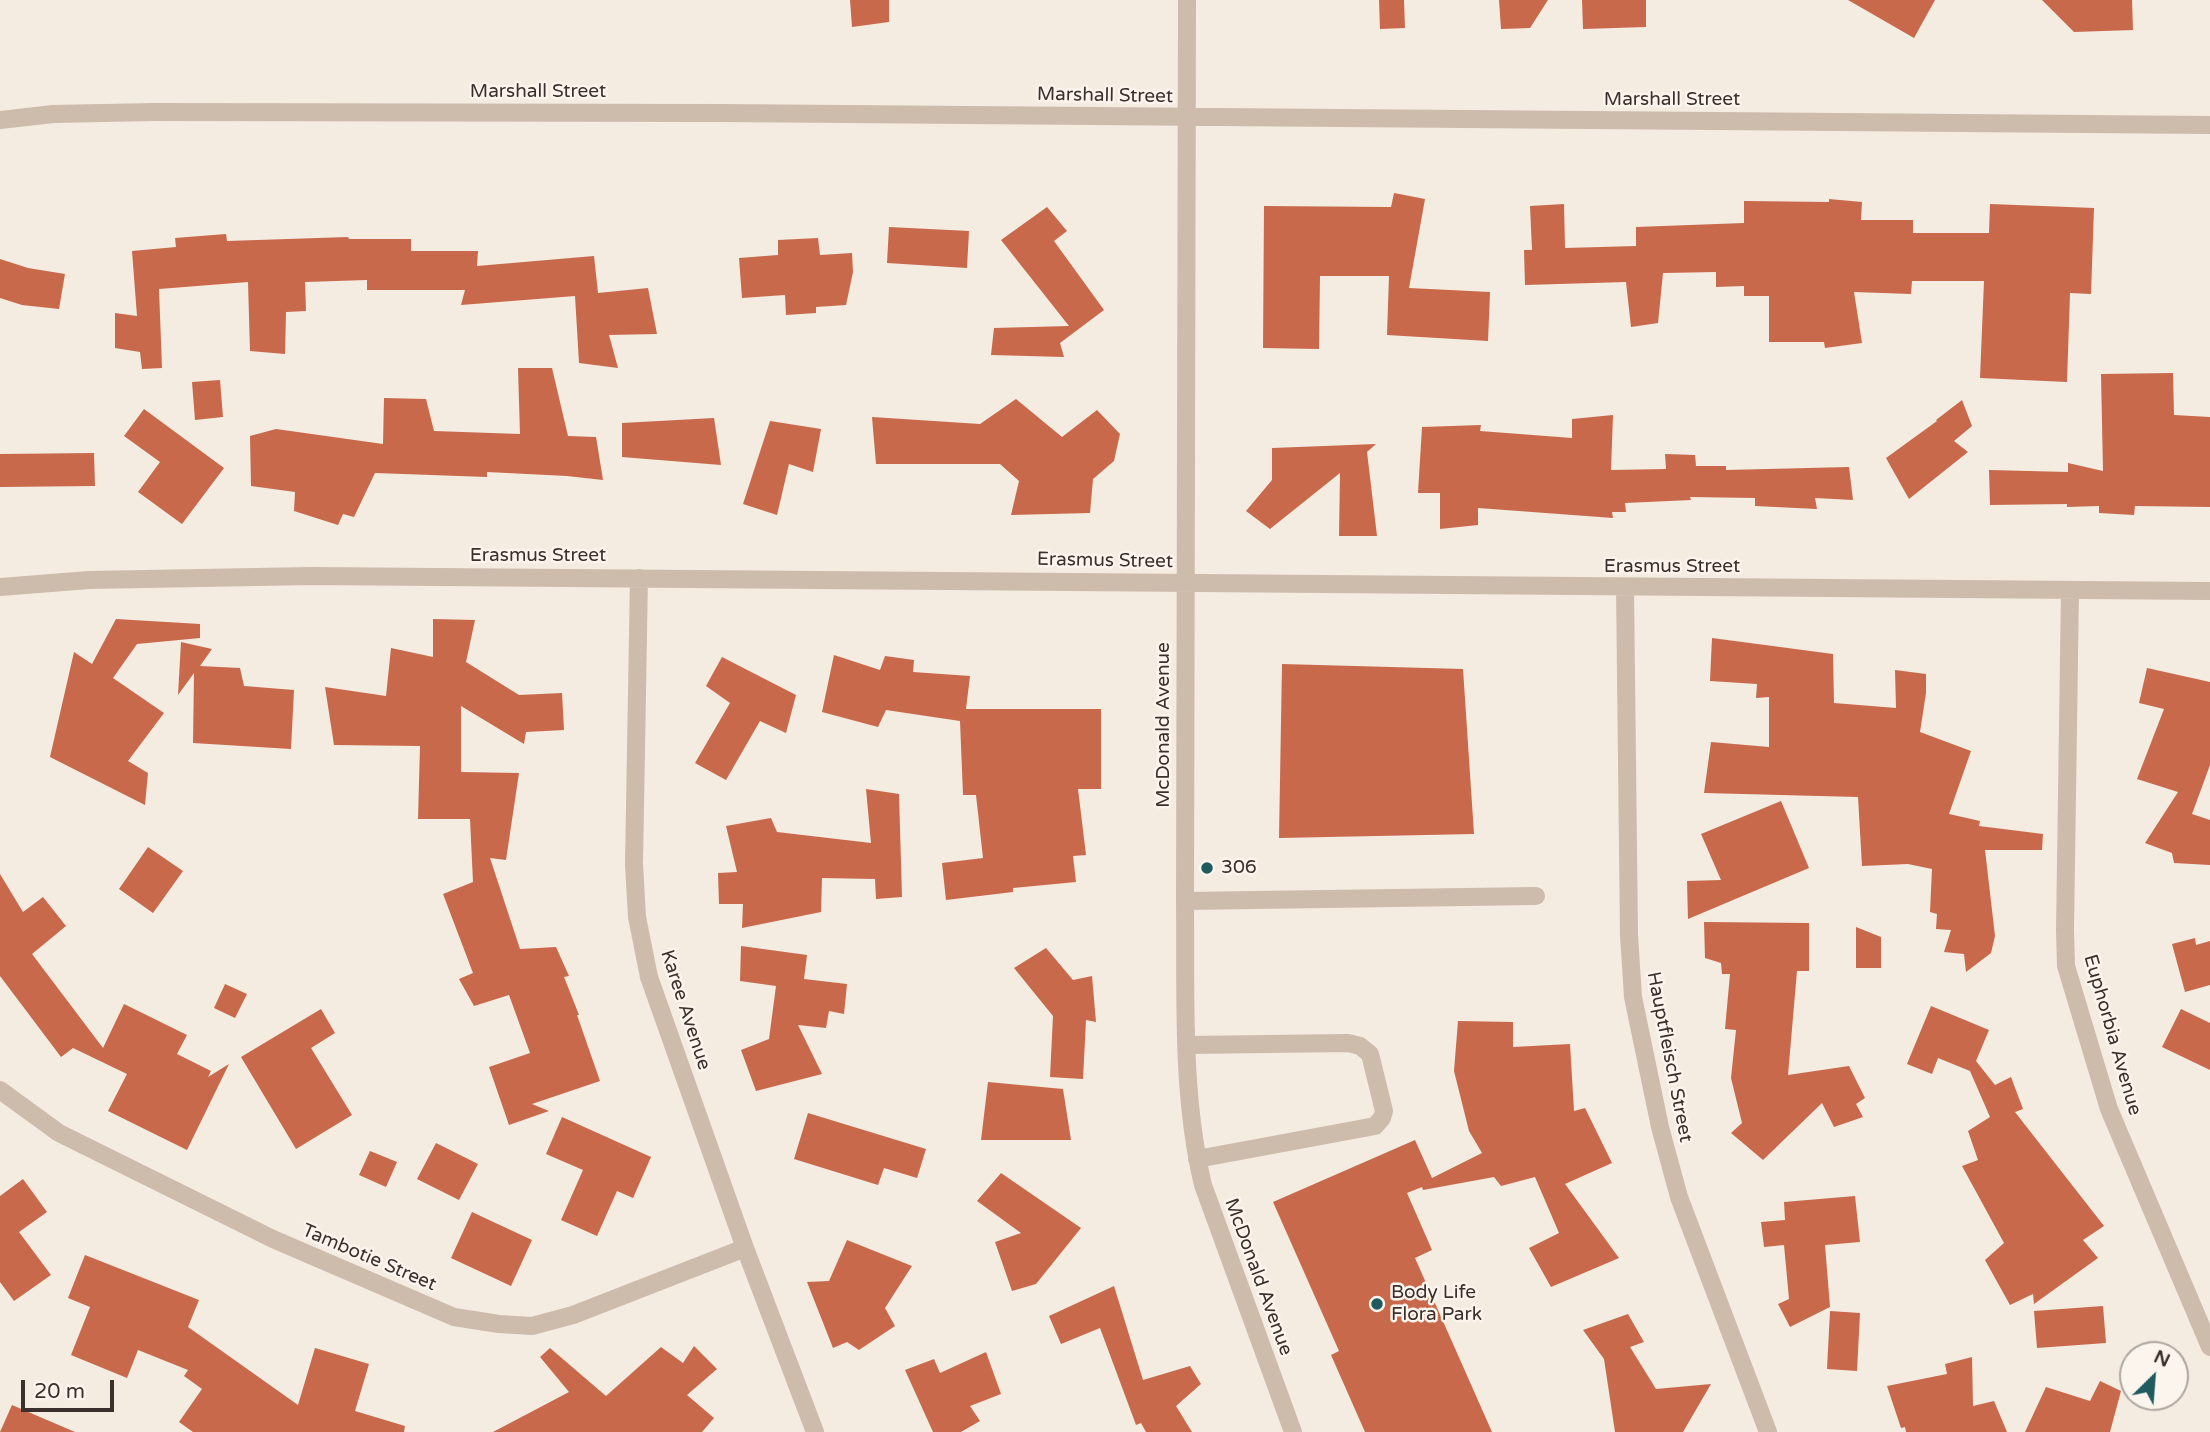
<!DOCTYPE html>
<html>
<head>
<meta charset="utf-8">
<style>
  body { margin:0 }
  #map { position:relative; width:2210px; height:1432px; overflow:hidden; background:#f4ebe1; font-family:"Varela Round",sans-serif }
  canvas { display:block }
  .north { position:absolute; left:2119px; top:1341px; width:70px; height:70px; box-sizing:border-box; background:#fbf5ee; border:2px solid #aea6a0; border-radius:50%; rotate:25deg; font-size:19px; font-weight:700; line-height:28px; text-align:center; color:#3b302b }
  .north::after { content:''; display:block; margin:auto; width:24px; height:32px; background:#1f5a5e; clip-path:polygon(50% 0,100% 100%,50% 72%,0 100%) }
  .scale { position:absolute; left:21px; top:1380px; width:93px; height:32px; box-sizing:border-box; border:4px solid #3b302b; border-top:0; padding-left:9px; font-size:21px; line-height:24px; white-space:nowrap; color:#3b302b; -webkit-text-stroke:5px #fbf5ee; paint-order:stroke }
</style>
</head>
<body>
<div id="map">
<canvas width="2210" height="1432"></canvas>
<div class="north">N</div>
<div class="scale">20 m</div>
</div>
<script>
const c = document.querySelector('canvas').getContext('2d');
c.lineJoin = 'round';
function fill(path, color) {
  c.fillStyle = color;
  c.fill(path, 'evenodd');
}
function trace(path, color, width, dash) {
  c.strokeStyle = color;
  c.lineWidth = width;
  c.lineCap = dash ? 'butt' : 'round';
  c.setLineDash(dash || []);
  c.stroke(path);
}
function label(font, color, halo, rows, align = 'center') {
  c.font = font + ' "Varela Round",sans-serif';
  c.lineWidth = 5;
  c.setLineDash([]);
  c.textBaseline = 'middle';
  c.strokeStyle = halo;
  c.fillStyle = color;
  for (const [text, x, y, turn = 0] of rows) {
    c.save();
    c.translate(x, y);
    c.rotate((+turn || 0) * Math.PI / 180);
    c.textAlign = isNaN(turn) ? turn : align;
    if (halo) c.strokeText(text, 0, 0);
    c.fillText(text, 0, 0);
    c.restore();
  }
}
const building = new Path2D(`
  M850,0H889V22L852,27Z
  M1379,0H1404L1405,28L1380,29Z
  M1499,0H1548L1530,28L1501,29Z
  M1582,0H1646V27L1583,29Z
  M1848,0H1935L1914,38Z
  M2042,0H2132L2133,30L2074,32Z
  M1394,193L1425,199L1409,288L1490,292L1488,341L1387,335L1389,276H1320L1319,349L1263,348L1264,206L1391,207Z
  M1829,199L1862,202L1861,220H1913V233H1989L1990,204L2094,208L2091,294L2070,293L2067,382L1980,378L1984,281H1912L1911,294L1854,292L1862,343L1825,348L1824,342H1769V296H1744V286L1716,287V272L1663,273L1658,323L1631,327L1626,282L1525,285L1524,250H1532L1530,206L1564,204L1565,248L1636,246V227L1744,223V201L1829,202Z
  M1047,207L1067,231L1054,241L1104,310L1060,343L1064,357L991,355L994,328L1069,326L1001,240Z
  M889,227L969,231L967,268L887,263Z
  M226,234L227,241L348,237L349,239H411V251H478L477,266L594,256L598,293L648,288L657,334L609,335L618,368L579,363L575,296L461,305L465,290H367V280L305,282L306,311L286,312L285,354L250,351L248,282L159,289L162,368L142,369L140,352L115,348V313L137,316L132,251L176,247L175,238Z
  M818,238L820,255L852,253L853,272L846,305L816,307V313L786,315L785,295L742,298L739,258L778,255V240Z
  M0,259L28,268L65,274L59,309L22,305L0,298Z
  M518,368H552L568,436L596,437L603,480L567,476L487,472V477L375,473L354,517L343,514L338,525L294,511L295,492L251,486L250,436L276,429L383,444L384,398L426,399L434,431L520,434Z
  M2173,373L2174,415L2210,417V507L2135,506L2134,515L2099,513V506L2067,507V504L1990,505L1989,470L2068,472V463L2103,471L2101,374Z
  M220,380L223,417L195,420L192,382Z
  M1016,399L1062,437L1097,410L1120,434L1114,461L1093,479L1090,513L1011,515L1019,481L1000,464H876L872,417L980,424Z
  M1962,400L1972,426L1954,441L1968,452L1909,499L1886,458L1937,421L1936,420Z
  M144,409L224,468L182,524L138,492L160,462L124,436Z
  M1613,415L1611,470L1666,469L1665,454L1695,455L1696,466H1726V470L1849,467L1853,500L1815,498L1817,509L1755,506V498L1690,497L1691,500L1625,503L1626,512H1612L1613,518L1478,508V525L1440,529V493H1418L1422,427L1481,425L1480,431L1572,438V419Z
  M714,418L721,465L622,457V423Z
  M770,421L821,429L813,472L789,464L777,515L743,504Z
  M1376,444L1367,452L1377,536H1339L1340,473L1270,529L1246,511L1272,480V448Z
  M94,453L95,486L0,487V454Z
  M116,619L200,624V638L137,644L113,678L164,713L128,761L148,773L145,805L50,757L74,652L92,664Z
  M433,619L475,620L466,662L519,695L562,693L564,730L526,732L524,744L461,706V772L519,773L506,860L490,858L520,949L556,947L569,976L564,977L579,1015H577L600,1081L532,1104L549,1111L509,1125L489,1067L530,1053L509,995L474,1006L459,979L473,973L443,894L473,882L470,819H418L420,746L334,745L325,687L386,696L391,648L433,657Z
  M1712,638L1833,654L1834,703L1896,708L1895,670L1926,674V693L1920,732L1971,751L1949,814L1980,821L1979,826L2043,834L2042,850H1985L1995,936L1991,953L1966,972L1964,954L1944,952L1951,930L1936,929L1937,914L1930,912L1932,869L1908,864L1862,866L1858,797L1704,793L1711,742L1769,747V697L1756,698L1757,684L1710,681Z
  M181,642L212,649L200,666L240,668L244,686L294,690L291,749L193,743L194,673L178,695Z
  M834,655L880,670L885,656L914,660L913,672L970,676L966,709H1101V789H1078L1086,855L1073,856L1076,882L1013,888V892L946,900L942,863L983,858L976,795H963L960,721L886,710L878,727L822,712Z
  M722,657L796,695L786,733L760,721L726,780L695,763L730,703L706,686Z
  M1282,664L1463,669L1474,834L1279,838Z
  M2147,668L2210,682V765L2192,814L2210,820V865L2174,863L2172,853L2145,843L2178,792L2137,779L2164,709L2139,703Z
  M866,789L899,794L902,897L876,899L875,879L822,878L821,912L742,928L743,904H719L718,873L737,872L726,826L771,818L777,832L871,843Z
  M1781,801L1809,868L1688,919L1687,881L1721,880L1701,834Z
  M148,847L183,871L153,913L119,889Z
  M0,874L23,912L43,897L66,926L32,954L103,1048L124,1004L187,1035L177,1054L211,1071L208,1077L229,1064L187,1150L108,1111L127,1074L73,1048L61,1057L0,976Z
  M1704,922L1809,923V971H1797L1788,1075L1849,1066L1865,1098L1856,1104L1863,1117L1834,1127L1822,1103L1763,1160L1731,1133L1742,1123L1731,1078L1736,1030L1725,1029L1730,974H1722L1721,963L1705,958Z
  M1856,927L1881,937V968H1856Z
  M2195,938L2196,945L2210,941V985L2185,992L2172,944Z
  M741,946L807,955L804,979L847,984L844,1014L829,1011L826,1028L798,1025L822,1074L756,1091L741,1050L769,1039L776,986L740,981Z
  M1046,948L1073,980L1092,976L1096,1022L1086,1020L1083,1079L1050,1077L1053,1016L1014,968Z
  M225,984L247,994L235,1018L214,1008Z
  M1931,1006L1989,1030L1976,1061L1995,1085L2011,1077L2023,1109L2015,1112L2104,1226L2083,1240L2098,1258L2034,1304L2033,1294L2010,1305L1985,1260L2004,1243L1962,1166L1978,1160L1968,1131L1990,1117L1970,1071L1938,1058L1932,1074L1907,1064Z
  M321,1009L335,1033L311,1048L352,1115L296,1149L241,1057Z
  M2181,1009L2210,1023V1070L2162,1047Z
  M1458,1021L1513,1022V1047L1570,1044L1574,1111L1585,1108L1612,1163L1565,1184L1619,1258L1551,1287L1529,1248L1559,1233L1535,1177L1501,1186L1494,1177L1423,1190L1422,1187L1407,1193L1432,1250L1415,1258L1492,1432H1365L1331,1355L1339,1351L1273,1202L1415,1140L1432,1178L1482,1153L1469,1131L1454,1071Z
  M988,1082L1063,1089L1071,1140H981Z
  M808,1113L926,1149L917,1178L884,1168L878,1185L794,1159Z
  M562,1117L651,1157L633,1198L617,1191L597,1236L561,1220L583,1170L546,1154Z
  M436,1143L478,1164L459,1200L417,1179Z
  M370,1151L397,1162L386,1187L359,1175Z
  M1001,1173L1081,1228L1036,1284L1012,1291L995,1242L1021,1233L977,1201Z
  M23,1179L47,1212L19,1232L51,1275L14,1301L0,1282V1196Z
  M1855,1196L1860,1242L1825,1245L1830,1307L1790,1327L1778,1304L1789,1299L1784,1245L1764,1247L1761,1222L1785,1220L1784,1202Z
  M472,1212L532,1240L511,1286L451,1258Z
  M847,1240L912,1266L885,1308L895,1326L859,1350L847,1342L833,1348L807,1282L829,1281Z
  M85,1255L199,1300L188,1327L298,1405L315,1348L369,1364L355,1411L405,1426L404,1432H193L179,1422L202,1389L184,1376L188,1370L138,1350L127,1378L71,1355L90,1307L68,1298Z
  M1114,1286L1143,1380L1190,1366L1201,1384L1176,1406L1192,1432H1146L1141,1423L1136,1425L1100,1328L1061,1344L1049,1316Z
  M2103,1306L2106,1343L2037,1348L2034,1311Z
  M1830,1311L1860,1313L1857,1371L1827,1369Z
  M1628,1314L1644,1342L1630,1347L1656,1389L1711,1384L1683,1432H1615L1604,1359L1583,1330Z
  M694,1346L717,1369L687,1395L714,1418L702,1432H493L569,1392L540,1357L550,1348L606,1396L661,1347L683,1363Z
  M986,1352L1001,1394L970,1406L980,1421L961,1432H933L905,1370L934,1359L940,1373Z
  M1972,1357L1973,1406L1994,1401L2007,1432H1906L1905,1427L1901,1428L1887,1386L1947,1374L1945,1364Z
  M2100,1381L2121,1391L2110,1432H2025L2046,1387L2090,1401Z
  M12,1405L75,1432H0Z`);
const minor = new Path2D(`
  M1187,0L1185,901C1186,995 1181,1093 1203,1185L1293,1432
  M0,120L53,114L154,112L720,113L2210,125
  M639,578L634,864L637,917L649,977L745,1248L815,1432
  M0,587L89,580L311,576L2210,591
  M1625,587L1629,935L1633,997L1660,1127L1679,1197L1768,1432
  M2070,590L2065,930L2066,966L2109,1109L2210,1347
  M1185,901L1536,896
  M1187,1045L1348,1043L1360,1046L1370,1054L1384,1111L1382,1118L1375,1126L1197,1159
  M0,1090L59,1133L273,1239L454,1317L499,1324L532,1326L573,1315L745,1248`);
const markers = [
  [1207,868,7,"#1f5a5e"],
  [1377,1304,7,"#1f5a5e"]
];
const streetNames = [
  ["Marshall Street",538,92],
  ["Marshall Street",1105,96,1],
  ["Marshall Street",1672,100],
  ["Erasmus Street",538,556],
  ["Erasmus Street",1105,561,1],
  ["Erasmus Street",1672,567],
  ["McDonald Avenue",1164,725,-90],
  ["Karee Avenue",685,1010,72],
  ["Euphorbia Avenue",2112,1035,74],
  ["Hauptfleisch Street",1669,1057,79],
  ["Tambotie Street",369,1258,23],
  ["McDonald Avenue",1258,1277,70]
];
const poiNames = [
  ["306",1221,868],
  ["Body Life",1391,1293],
  ["Flora Park",1391,1315]
];
fill(building, '#c8694b');
trace(minor, '#cdbbac', 18);
for (const [x, y, r, color] of markers) {
  const dot = new Path2D();
  dot.arc(x, y, r, 0, 2 * Math.PI);
  c.fillStyle = color;
  c.fill(dot);
  trace(dot, '#fbf5ee', 2.5);
}
label('19px', '#3b302b', '#fbf5ee', streetNames);
label('19px', '#3b302b', '#fbf5ee', poiNames, 'left');
</script>
</body>
</html>
